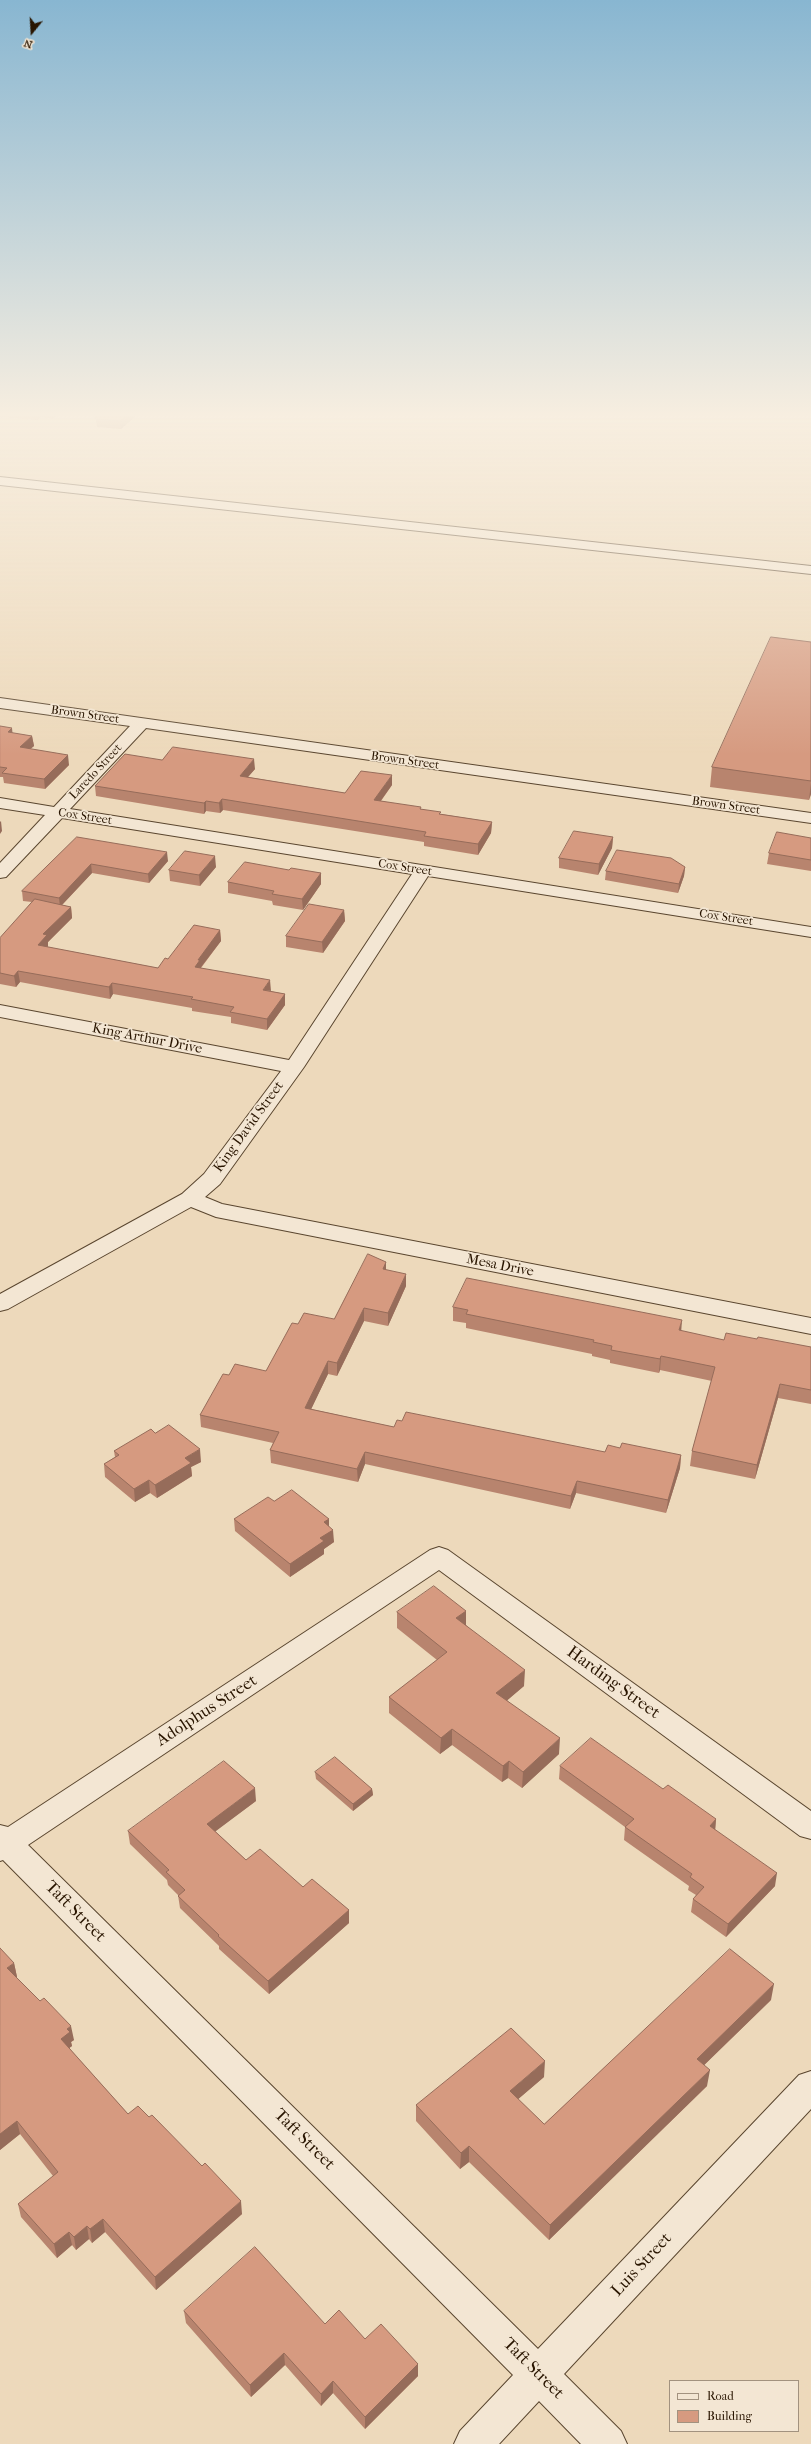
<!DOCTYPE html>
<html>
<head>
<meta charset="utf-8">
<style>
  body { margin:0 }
  #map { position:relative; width:811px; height:2444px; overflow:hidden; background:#edd9bb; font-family:"IM FELL French Canon",serif }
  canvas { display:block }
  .legend { position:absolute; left:669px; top:2380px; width:130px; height:52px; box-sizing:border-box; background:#f3e6d3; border:1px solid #a2927f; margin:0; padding:5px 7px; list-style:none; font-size:12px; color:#291500 }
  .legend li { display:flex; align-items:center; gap:8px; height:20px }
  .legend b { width:20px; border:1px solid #a2927f }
  .north { position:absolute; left:12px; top:12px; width:40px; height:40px; -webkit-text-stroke:3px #f3e6d3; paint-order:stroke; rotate:198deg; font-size:11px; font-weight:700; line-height:16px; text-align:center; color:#291500 }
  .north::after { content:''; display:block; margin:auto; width:14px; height:18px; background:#291500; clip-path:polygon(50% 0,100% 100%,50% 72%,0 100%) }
</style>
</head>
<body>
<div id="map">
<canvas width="811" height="2444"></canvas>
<ul class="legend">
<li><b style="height:5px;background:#f3e6d3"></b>Road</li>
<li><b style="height:11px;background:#d69a80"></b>Building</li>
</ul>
<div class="north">N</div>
</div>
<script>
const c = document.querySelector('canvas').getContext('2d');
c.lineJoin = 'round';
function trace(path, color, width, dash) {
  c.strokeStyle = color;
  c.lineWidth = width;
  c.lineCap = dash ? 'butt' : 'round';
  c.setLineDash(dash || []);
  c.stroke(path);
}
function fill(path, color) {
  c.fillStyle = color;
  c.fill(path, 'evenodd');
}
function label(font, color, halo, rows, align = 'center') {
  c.font = font + ' "IM FELL French Canon",serif';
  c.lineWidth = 3.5;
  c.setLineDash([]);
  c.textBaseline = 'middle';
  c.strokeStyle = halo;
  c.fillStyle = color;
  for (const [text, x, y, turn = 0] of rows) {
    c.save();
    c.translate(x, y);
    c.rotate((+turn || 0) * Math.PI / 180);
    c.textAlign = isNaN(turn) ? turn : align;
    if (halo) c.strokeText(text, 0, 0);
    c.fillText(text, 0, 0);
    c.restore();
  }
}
const minor = new Path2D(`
  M0,477L811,566V574L0,485Z
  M0,698L811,813V823L146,728L70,809L811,927V937L428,876L304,1067L220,1184L205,1197L222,1204L811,1318V1334L216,1217L191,1207L8,1309L0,1311V1294L182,1194L204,1174L281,1071L0,1017V1005L289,1060L412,874L62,818L6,877L0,878V863L45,815L0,808V798L54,807L130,726L0,708Z
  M439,1547L448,1550L811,1811V1839L800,1836L439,1570L28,1845L538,2349L799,2075L811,2071V2109L564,2374L621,2431L627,2444H581L539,2401L499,2444H454L460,2431L513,2375L3,1860L0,1861V1825L8,1827L430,1550Z`);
const wall = new Path2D(`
  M0,413H60L52,419L41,417L37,420L0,417Z
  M74,413H139L121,429L97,427L95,415Z
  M811,642V794L809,800L710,787L712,767Z
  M0,726L12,733L32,736L34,746L30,749L69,765L45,789L4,783L3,777H0Z
  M162,760L255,769L248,777L345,793L392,785L381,801L421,809L441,814L492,822L491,833L478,855L424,846V842L223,810L220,813L206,811L204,814L96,796L95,786Z
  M77,837L168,861L149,883L92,873L62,905L71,907L72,918L48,942V947L158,968L168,959L220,930L221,941L201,968L270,991L285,994V1005L267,1030L231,1023V1017L192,1011V1008L113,994L110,999L20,982L16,987L0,984V938L32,902L23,901L22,891Z
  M613,837L612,848L598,875L559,868V858Z
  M811,838V871L767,864L769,853Z
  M216,867L200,886L170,881L169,870Z
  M685,867L684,876L678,893L605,880L606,871Z
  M289,870L321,873V884L303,910L273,905L272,901L228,893V882Z
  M344,910L345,921L323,953L286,947V936Z
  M386,1262V1270L406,1286L388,1326L364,1321L337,1376L328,1374L311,1409L394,1427L605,1452L620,1448L681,1455L680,1468L666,1513L576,1493L570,1509L365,1464L358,1482L271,1463L270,1450L273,1443L201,1427L200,1415L229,1375L266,1371L298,1324L334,1319Z
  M453,1307L681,1331L724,1340L757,1339L811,1347V1404L778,1398L755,1479L690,1466L692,1451L712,1381L660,1370L659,1373L610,1363V1360L592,1356V1354L466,1328V1323L453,1321Z
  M155,1433L201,1462L191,1467L192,1476L157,1498L150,1493L135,1502L105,1477L104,1464L115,1457L114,1451Z
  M274,1501L329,1519V1526L334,1542L324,1549V1554L290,1577L235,1531L234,1519Z
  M466,1611V1625L524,1686L507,1700L559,1754L522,1788L508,1778L502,1782L452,1745L440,1754L389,1713V1697L437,1660L397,1628V1612Z
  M560,1766L663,1789L716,1819L715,1830L775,1886L726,1937L691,1912L693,1899L696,1895L688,1890L689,1886L624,1840L625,1827L559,1779Z
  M315,1772L372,1789L373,1795L353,1811L316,1779Z
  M256,1801L215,1831L246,1860L349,1910V1923L269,1994L219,1949V1946L180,1908L178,1895L168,1885L167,1880L130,1844L128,1831Z
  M14,1963L17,1977H16L74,2040L71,2042L72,2046L69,2048L128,2114L242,2214L156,2290L105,2232L92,2243L89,2239L76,2250L72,2245L57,2258L21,2217L18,2204L53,2176L20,2134L0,2150Z
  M771,2000L704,2065L707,2086L549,2240L469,2162L460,2169L416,2121V2105L544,2077L518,2099L544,2124Z
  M184,2311L325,2324L365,2339L418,2376L365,2429L333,2393L321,2406L285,2365L251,2397L186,2323Z`);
const shadedWall = new Path2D(`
  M36,413H40L41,417L37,420Z
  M52,413H60L52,419Z
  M130,413H139L121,429L120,421Z
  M12,728L13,738L8,732Z
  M32,736L34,746L21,757L20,747Z
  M68,755L69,765L45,789L44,779Z
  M254,759L255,769L240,786V776Z
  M392,775V785L374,810V800Z
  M811,783V794L809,800Z
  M222,799L223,810L220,813L219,803Z
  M206,801V811L204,814V803Z
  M1,821L2,831L0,834V822Z
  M492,822L491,833L478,855V844Z
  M613,837L612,848L598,875L599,864Z
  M167,852L168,861L149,883L148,874Z
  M215,856L216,867L200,886L199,875Z
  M91,864L92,873L60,907L59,898Z
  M685,867L684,876L678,893L679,884Z
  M321,873V884L303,910L302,899Z
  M71,907L72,918L48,942V946L40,956L38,945L43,934Z
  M344,910L345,921L323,953L322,942Z
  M220,930L221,941L201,967V971L195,967L198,960Z
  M18,971L20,982L16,987L14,976Z
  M270,980L271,991L263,990Z
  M112,983L113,994L110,999L109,987Z
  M285,994V1005L267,1030V1019Z
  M386,1262V1275L383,1269Z
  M406,1274V1286L388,1326V1313Z
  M364,1308V1321L337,1376V1363Z
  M682,1320L681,1334L679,1330Z
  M661,1356L660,1370L659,1373L660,1359Z
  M328,1361V1374L306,1420L305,1408Z
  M780,1384L778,1398L755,1479L757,1465Z
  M200,1449L201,1462L191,1467L192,1476L157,1498L155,1485L185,1458Z
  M365,1452V1464L358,1482L357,1469Z
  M681,1455L680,1468L666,1513L668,1500Z
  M149,1480L150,1493L135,1502L134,1489Z
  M577,1481L576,1493L570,1509L571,1496Z
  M329,1519V1532L333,1530L334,1542L324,1549V1554L290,1577V1564L320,1538L324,1522Z
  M466,1611V1627L456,1618Z
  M525,1670L524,1686L496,1710V1693Z
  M452,1729V1745L440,1754L441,1738Z
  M560,1738L559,1754L522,1788L523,1772Z
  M509,1761L508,1778L502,1782L503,1766Z
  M255,1788L256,1801L208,1837L207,1824Z
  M372,1789L373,1795L353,1811V1804Z
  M716,1819L715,1832L710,1826Z
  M777,1873L775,1886L726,1937L728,1924Z
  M349,1910V1923L269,1994L268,1981Z
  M14,1963L17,1977L10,1982L7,1968Z
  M774,1984L771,2000L695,2074L697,2059Z
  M71,2026L74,2040L71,2042L72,2046L63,2053L61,2039L67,2029Z
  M545,2061L544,2077L509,2107L510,2091Z
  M710,2070L707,2086L549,2240L550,2225Z
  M17,2121L20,2134L0,2150V2134Z
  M469,2146V2162L460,2169L461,2153Z
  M241,2201L242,2214L156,2290L155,2277Z
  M103,2219L105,2232L92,2243L90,2229Z
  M87,2226L89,2239L76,2250L74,2237Z
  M69,2232L72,2245L57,2258L54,2244Z
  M284,2353L285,2365L251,2397L250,2385Z
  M418,2364V2376L365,2429V2417Z
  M333,2381V2393L321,2406V2394Z`);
const building = new Path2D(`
  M95,413H130L120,421L96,419Z
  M771,637L811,642V781L712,767Z
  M0,726L12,728L8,732L32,736L20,747L68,755L44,779L2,773L7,768L0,767Z
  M173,747L254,759L240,776L345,793L361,771L392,775L374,800L421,807L420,809L441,812L439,814L492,822L478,844L424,836L426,832L222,799L219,803L206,801L204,803L95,786L125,754L162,760Z
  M574,831L613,837L599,864L559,858Z
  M777,832L811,838V860L769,853Z
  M77,837L167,852L148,874L91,864L59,898L22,891Z
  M617,850L671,858L685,867L679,884L606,871Z
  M185,851L215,856L199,875L169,870Z
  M245,862L289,870L291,868L321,873L302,899L272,894L274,891L228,882Z
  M35,899L71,907L43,934L47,935L38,945L158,968L165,958L168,959L171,955L194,925L220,930L198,960H200L195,967L270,980L263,990L285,994L267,1019L230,1012L234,1007L191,999L193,997L112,983L109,987L18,971L14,976L0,973V938Z
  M309,904L344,910L322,942L286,936Z
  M368,1254L386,1262L383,1269L406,1274L388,1313L364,1308L337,1363L328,1361L305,1408L394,1427L397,1420L402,1421L406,1412L605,1452L608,1445L620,1448L622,1443L681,1455L668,1500L577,1481L571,1496L365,1452L357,1469L270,1450L279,1432L200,1415L223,1374L229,1375L235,1364L266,1371L292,1323L298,1324L304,1313L334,1319Z
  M467,1278L682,1320L679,1330L724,1340L726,1333L757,1339L758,1337L811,1347V1390L780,1384L757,1465L692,1451L715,1367L661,1356L660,1359L611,1350L612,1346L593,1342L594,1340L466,1314L468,1310L453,1307Z
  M169,1425L200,1449L185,1458L191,1463L155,1485L149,1480L134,1489L104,1464L119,1455L114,1451L151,1429L155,1433Z
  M292,1490L329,1519L324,1522L333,1530L320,1538L324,1541L290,1564L234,1519L268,1497L274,1501Z
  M434,1586L466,1611L456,1618L525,1670L496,1693L560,1738L523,1772L509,1761L503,1766L452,1729L441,1738L389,1697L447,1652L397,1612Z
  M591,1738L663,1789L668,1785L716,1819L710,1826L777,1873L728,1924L693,1899L704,1887L690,1877L692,1874L625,1827L634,1819L560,1766Z
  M335,1757L372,1789L353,1804L315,1772Z
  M224,1761L255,1788L207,1824L246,1860L260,1849L303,1887L312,1879L349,1910L268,1981L218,1936L219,1935L178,1896L185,1890L166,1872L169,1870L128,1831Z
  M0,1948L14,1963L7,1968L40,2001L44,1998L71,2026L67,2029L70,2032L61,2039L128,2114L138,2106L149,2117L152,2115L202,2166L205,2163L241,2201L155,2277L103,2219L90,2229L87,2226L74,2237L69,2232L54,2244L18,2204L58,2172L17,2121L0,2134Z
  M730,1949L774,1984L697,2059L710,2070L550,2225L469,2146L461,2153L416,2105L511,2028L545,2061L510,2091L544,2124Z
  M255,2247L325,2324L339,2310L365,2339L381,2324L418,2364L365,2417L333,2381L321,2394L284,2353L250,2385L184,2311Z`);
const farStreetnames = [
  ["Brown Street",85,715,8],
  ["Brown Street",405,761,8],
  ["Laredo Street",96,772,-47],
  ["Brown Street",726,806,8],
  ["Cox Street",85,817,9],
  ["Cox Street",405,868,9],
  ["Cox Street",726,918,9]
];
const streetNames = [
  ["King Arthur Drive",147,1039,11],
  ["King David Street",249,1127,-54],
  ["Mesa Drive",500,1266,11]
];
const nearStreetnames = [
  ["Harding Street",613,1683,36],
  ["Adolphus Street",207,1711,-33],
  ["Taft Street",75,1912,45],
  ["Taft Street",304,2140,45],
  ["Luis Street",642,2265,-47],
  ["Taft Street",533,2369,45]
];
trace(minor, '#5a462f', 2);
fill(minor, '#f3e6d3');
fill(wall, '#b8846e');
fill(shadedWall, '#966c5a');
fill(building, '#d69a80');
trace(building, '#966c5a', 1);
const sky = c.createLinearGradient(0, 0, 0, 755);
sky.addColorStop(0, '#88b6d1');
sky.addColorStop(0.55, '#f7eee0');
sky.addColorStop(1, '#f7eee000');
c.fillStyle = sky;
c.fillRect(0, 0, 811, 755);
label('12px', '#291500', '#f3e6d3', farStreetnames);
label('14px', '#291500', '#f3e6d3', streetNames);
label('17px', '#291500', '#f3e6d3', nearStreetnames);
</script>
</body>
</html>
